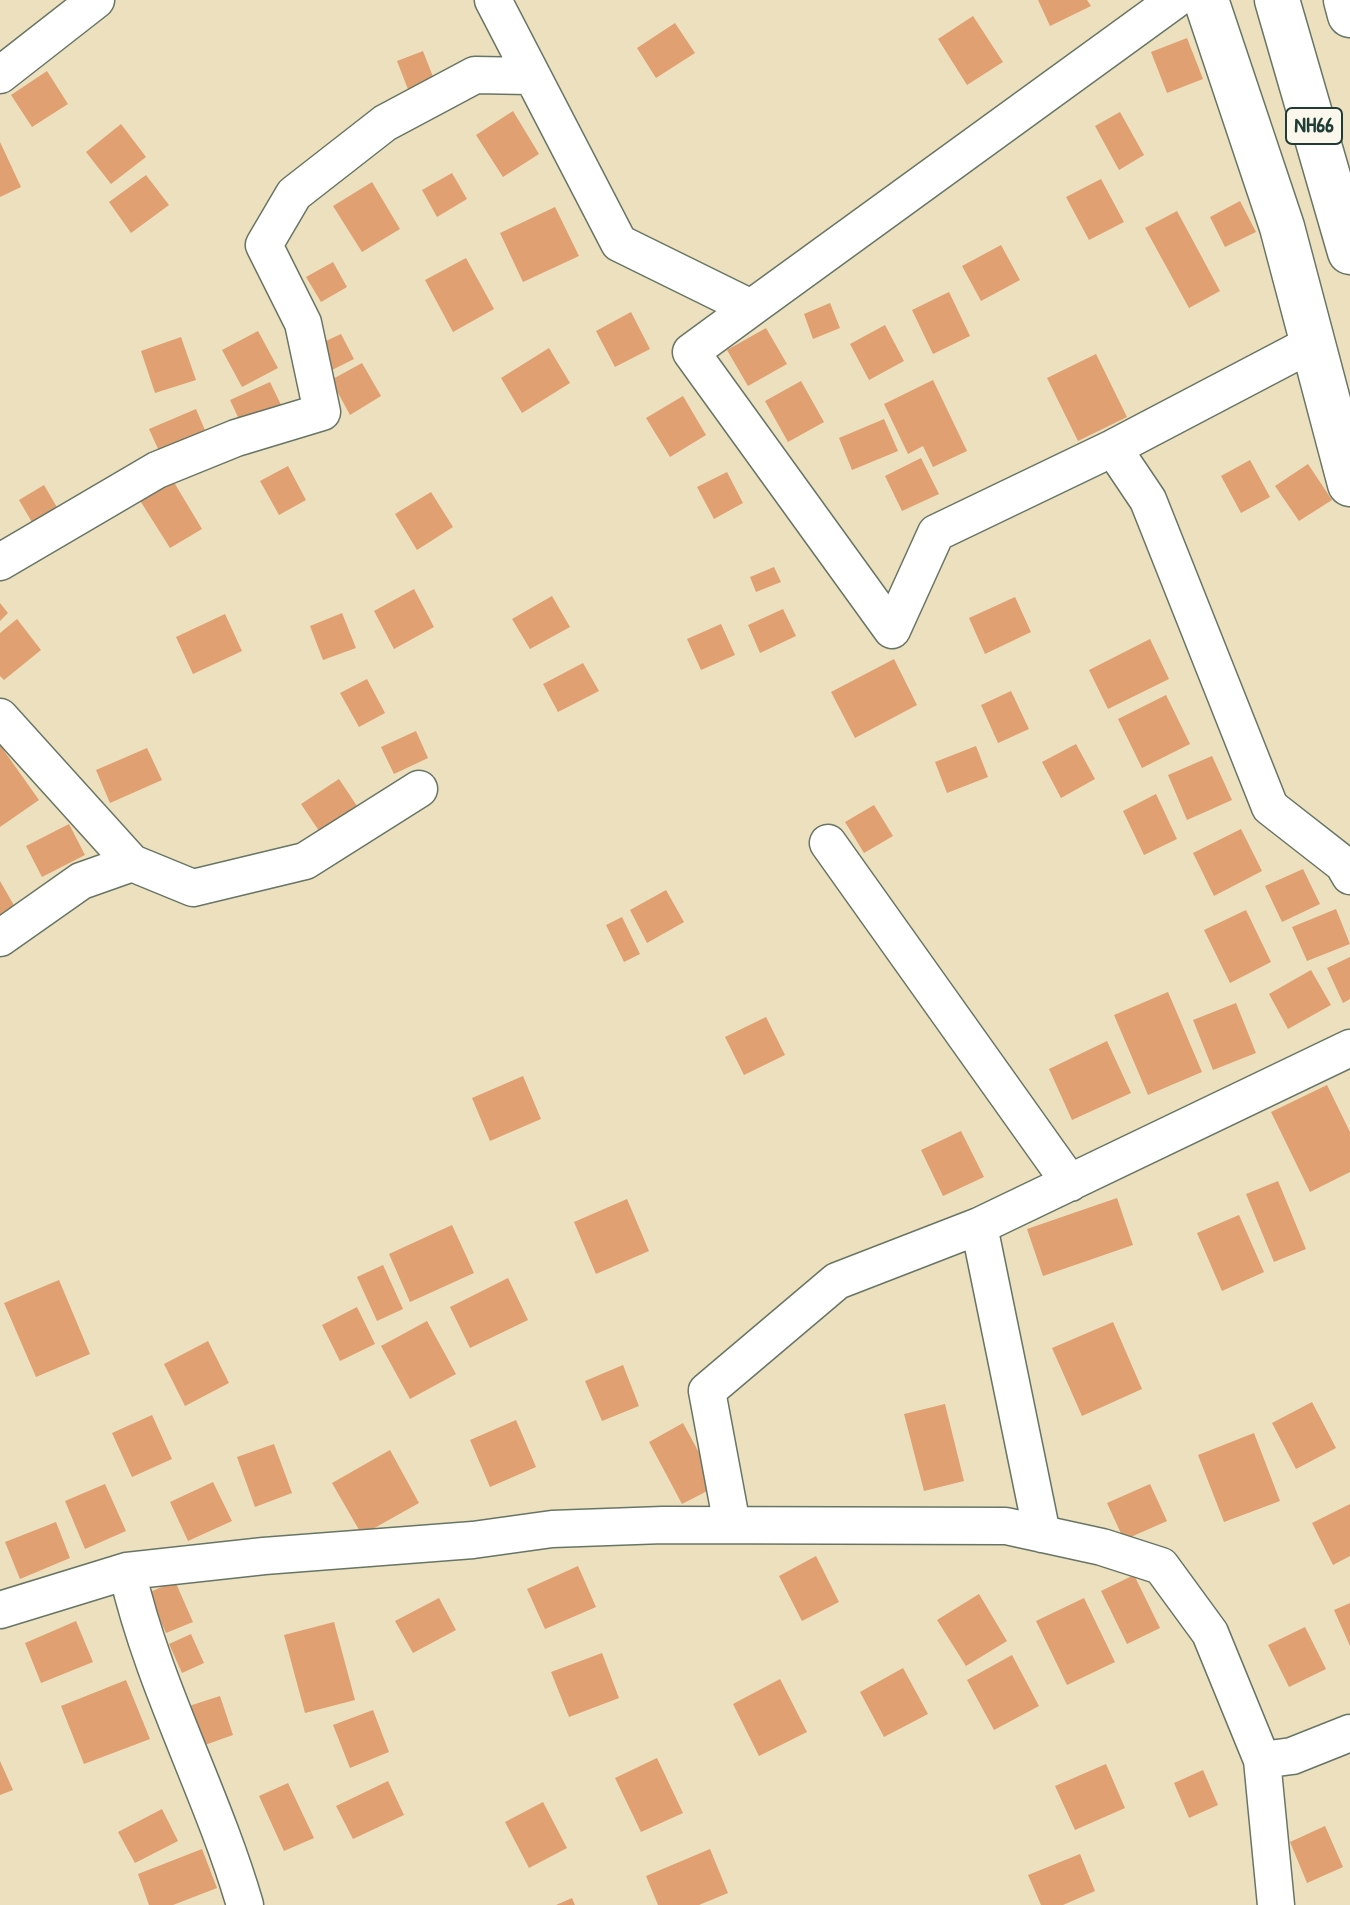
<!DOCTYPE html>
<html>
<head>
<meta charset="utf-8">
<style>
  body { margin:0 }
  canvas { display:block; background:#ece0be }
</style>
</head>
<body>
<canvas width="1350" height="1905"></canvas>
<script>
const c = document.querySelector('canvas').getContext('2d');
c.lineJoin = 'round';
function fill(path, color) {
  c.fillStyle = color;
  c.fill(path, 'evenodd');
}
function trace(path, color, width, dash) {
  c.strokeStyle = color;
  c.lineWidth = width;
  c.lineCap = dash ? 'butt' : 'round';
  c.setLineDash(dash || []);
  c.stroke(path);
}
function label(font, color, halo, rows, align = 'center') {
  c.font = font + ' "Patrick Hand",sans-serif';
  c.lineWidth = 6;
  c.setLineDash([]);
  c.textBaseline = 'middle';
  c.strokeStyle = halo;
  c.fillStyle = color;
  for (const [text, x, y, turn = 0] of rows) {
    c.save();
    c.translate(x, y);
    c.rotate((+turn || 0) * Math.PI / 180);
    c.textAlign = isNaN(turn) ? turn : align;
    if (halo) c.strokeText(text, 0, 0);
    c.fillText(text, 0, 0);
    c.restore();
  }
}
const building = new Path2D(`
  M1038,0H1087L1091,6L1050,26Z
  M973,16L1003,62L967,85L938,39Z
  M675,23L695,53L656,78L637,48Z
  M1187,38L1203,79L1167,93L1151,52Z
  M423,51L437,87L411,97L397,61Z
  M47,71L68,104L32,127L11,95Z
  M513,111L539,154L503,177L476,135Z
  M1120,112L1144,155L1119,170L1095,126Z
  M121,124L146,157L111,184L86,152Z
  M0,142L21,187L0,197Z
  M452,173L467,199L437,217L422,190Z
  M146,175L169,205L131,233L109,202Z
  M1101,179L1124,222L1089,240L1066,197Z
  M372,182L400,229L362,252L333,206Z
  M1240,201L1256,232L1225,247L1210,217Z
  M555,207L579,256L523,282L500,233Z
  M1177,211L1220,291L1189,308L1145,228Z
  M1001,245L1020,280L981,301L962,266Z
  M466,258L494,309L453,332L425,280Z
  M333,262L347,287L321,302L306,277Z
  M949,292L970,336L933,354L912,310Z
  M830,303L840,328L813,339L804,314Z
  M631,312L650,349L615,367L596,331Z
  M885,325L904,361L869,380L850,344Z
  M766,328L787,364L748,386L727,350Z
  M258,331L278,368L242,387L222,350Z
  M341,334L354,359L328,372L315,346Z
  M181,337L196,380L155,393L141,351Z
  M549,348L570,383L522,413L501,378Z
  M1096,354L1127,417L1078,441L1047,378Z
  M362,363L381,396L350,415L331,380Z
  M933,380L967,451L933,467L923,446L908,454L884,404Z
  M801,381L824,422L788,442L765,401Z
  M270,382L284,411L244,430L230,400Z
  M683,396L706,435L670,457L646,418Z
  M196,409L210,442L164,462L149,429Z
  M884,419L898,451L852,470L839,438Z
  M921,458L939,494L902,511L885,476Z
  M1250,460L1270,497L1241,513L1221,476Z
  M1308,464L1332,500L1299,521L1275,486Z
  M288,466L306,500L279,515L260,481Z
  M727,472L743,503L714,519L697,487Z
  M172,479L202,529L170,548L139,499Z
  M44,485L58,509L33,524L19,500Z
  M431,492L453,527L417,550L395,514Z
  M774,567L781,582L756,592L750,577Z
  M414,589L434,627L394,649L374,611Z
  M552,596L570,627L530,649L512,619Z
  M1015,597L1031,632L985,654L969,618Z
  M0,603L8,613L0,621Z
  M783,609L796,636L760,653L748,625Z
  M342,613L356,648L323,660L310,626Z
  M225,614L242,651L193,674L176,637Z
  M17,619L41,650L4,680L0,676V633Z
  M721,624L735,655L701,670L687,639Z
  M1150,639L1169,679L1108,709L1089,670Z
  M894,659L917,705L855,738L831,692Z
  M583,663L599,691L558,712L543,684Z
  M367,679L385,713L359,727L340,693Z
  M1011,691L1029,729L998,743L981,705Z
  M1166,695L1190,744L1142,768L1118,719Z
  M416,731L428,758L394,774L381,747Z
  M1076,744L1095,779L1061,798L1042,762Z
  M0,745L39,800L0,827Z
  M976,746L988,777L947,793L935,762Z
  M147,748L162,780L110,803L96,770Z
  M1212,756L1232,800L1187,820L1168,775Z
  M339,779L359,809L321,834L301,804Z
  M1156,794L1177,839L1144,855L1123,811Z
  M874,805L893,836L864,853L845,822Z
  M69,824L85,855L42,877L26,846Z
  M1241,829L1262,871L1214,896L1193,853Z
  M1303,869L1320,904L1282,922L1265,886Z
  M0,881L19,914L0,924Z
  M666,890L684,922L647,943L630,910Z
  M1336,909L1350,944L1307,961L1292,927Z
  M1246,910L1271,962L1230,983L1204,930Z
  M622,917L640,954L624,962L606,925Z
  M1350,957V999L1343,1003L1327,968Z
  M1311,970L1331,1005L1288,1029L1269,994Z
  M1168,992L1202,1072L1148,1095L1114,1015Z
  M1236,1003L1256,1053L1213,1070L1193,1020Z
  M766,1017L785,1055L744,1075L725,1037Z
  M1107,1041L1131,1093L1072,1120L1049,1069Z
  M523,1076L541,1119L490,1141L472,1098Z
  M1327,1085L1350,1132V1172L1310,1192L1271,1112Z
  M961,1131L984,1177L943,1196L921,1150Z
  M1278,1181L1306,1249L1274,1262L1246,1194Z
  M1117,1198L1133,1245L1043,1276L1027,1229Z
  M627,1199L649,1251L596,1274L574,1222Z
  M1239,1215L1264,1272L1222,1291L1197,1233Z
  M452,1225L474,1273L410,1302L389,1254Z
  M383,1265L403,1309L377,1321L357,1277Z
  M508,1278L528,1320L470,1348L450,1307Z
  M59,1280L90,1354L36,1377L4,1303Z
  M357,1307L375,1344L340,1361L322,1325Z
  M427,1321L456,1374L410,1399L381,1346Z
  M1113,1322L1142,1389L1082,1416L1052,1348Z
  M208,1341L229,1383L185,1406L164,1364Z
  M623,1365L639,1406L602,1421L585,1381Z
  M1312,1402L1336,1448L1296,1469L1272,1423Z
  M945,1404L964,1481L924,1491L904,1414Z
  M152,1415L172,1459L132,1477L112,1433Z
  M516,1420L536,1467L490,1487L470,1440Z
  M683,1423L717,1486L682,1504L649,1442Z
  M1254,1433L1280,1501L1224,1522L1198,1455Z
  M274,1444L292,1493L255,1507L237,1457Z
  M390,1450L419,1503L362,1535L332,1483Z
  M213,1482L232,1521L188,1541L170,1502Z
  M105,1484L126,1531L85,1549L65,1501Z
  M1150,1484L1167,1521L1124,1540L1107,1503Z
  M1350,1504V1556L1333,1565L1312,1523Z
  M56,1522L70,1558L20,1579L5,1542Z
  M816,1556L839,1602L802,1621L779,1576Z
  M578,1566L596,1607L545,1629L527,1589Z
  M1134,1575L1160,1628L1127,1644L1101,1591Z
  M175,1581L193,1622L166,1633L148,1593Z
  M979,1594L1007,1641L966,1666L937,1620Z
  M439,1598L456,1630L413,1653L395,1621Z
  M1084,1598L1115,1662L1067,1685L1036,1621Z
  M1350,1603V1646L1334,1610Z
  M76,1621L93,1662L41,1683L25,1643Z
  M334,1622L355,1700L305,1713L284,1635Z
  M1305,1627L1326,1669L1289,1687L1268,1645Z
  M191,1634L204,1663L182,1673L169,1644Z
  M602,1653L619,1698L569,1717L551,1672Z
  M1012,1655L1039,1706L994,1730L967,1680Z
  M903,1668L928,1714L884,1737L860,1692Z
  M780,1679L807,1732L759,1756L733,1704Z
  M126,1680L150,1739L84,1764L61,1706Z
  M220,1696L233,1735L202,1746L189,1706Z
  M373,1710L389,1752L350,1768L333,1725Z
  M657,1758L683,1813L641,1832L615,1778Z
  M0,1761L13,1790L0,1795Z
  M1106,1764L1125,1808L1075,1830L1055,1786Z
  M1203,1770L1218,1805L1189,1818L1174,1783Z
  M388,1781L404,1815L353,1839L336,1806Z
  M288,1783L314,1838L284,1851L259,1796Z
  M543,1802L567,1848L529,1868L505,1822Z
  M162,1809L178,1841L135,1863L118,1832Z
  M1325,1826L1343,1867L1307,1883L1290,1842Z
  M202,1849L217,1888L173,1905H149L138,1874Z
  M710,1849L728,1893L699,1905H658L646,1876Z
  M1080,1854L1095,1891L1063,1905H1041L1028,1875Z
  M572,1898L575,1905H556Z`);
const minor = new Path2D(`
  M493,0L619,243L751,308L1175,0
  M0,75L96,0
  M751,308L691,352L892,630L936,533L1113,448L1313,343
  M1113,448L1148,500L1270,807L1343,864L1350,876
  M0,562L157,470L236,438L322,412L303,323L264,245L294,194L385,123L475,75L529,76
  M0,717L132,863
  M828,843L1070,1183
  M0,938L81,881L132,863L193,888L305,861L419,789
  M732,1525L707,1391L837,1281L979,1226
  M1042,1534L979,1226L1350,1048
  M127,1571C153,1686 212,1792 245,1905
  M0,1610L127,1571L264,1556L473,1540L552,1529L663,1525L1006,1526L1102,1547L1161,1566L1210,1633L1262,1760L1292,1756L1350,1733
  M1262,1760L1276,1905`);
const tertiary = new Path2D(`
  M1206,0L1282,227L1350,484`);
const trunk = new Path2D(`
  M1277,0L1350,252
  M1346,0L1350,15`);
const shields = [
  [1314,126,56]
];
const shieldNames = [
  ["NH66",1314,126]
];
fill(building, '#e0a072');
trace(minor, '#677664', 39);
trace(tertiary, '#677664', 47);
trace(trunk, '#677664', 47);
trace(minor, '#fff', 36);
trace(tertiary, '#fff', 44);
trace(trunk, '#fff', 44);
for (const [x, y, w] of shields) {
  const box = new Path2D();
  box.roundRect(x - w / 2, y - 18, w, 36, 6);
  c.fillStyle = '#fbf7ec';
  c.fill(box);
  trace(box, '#1f3d34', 2);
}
label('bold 22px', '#1f3d34', null, shieldNames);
</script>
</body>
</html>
